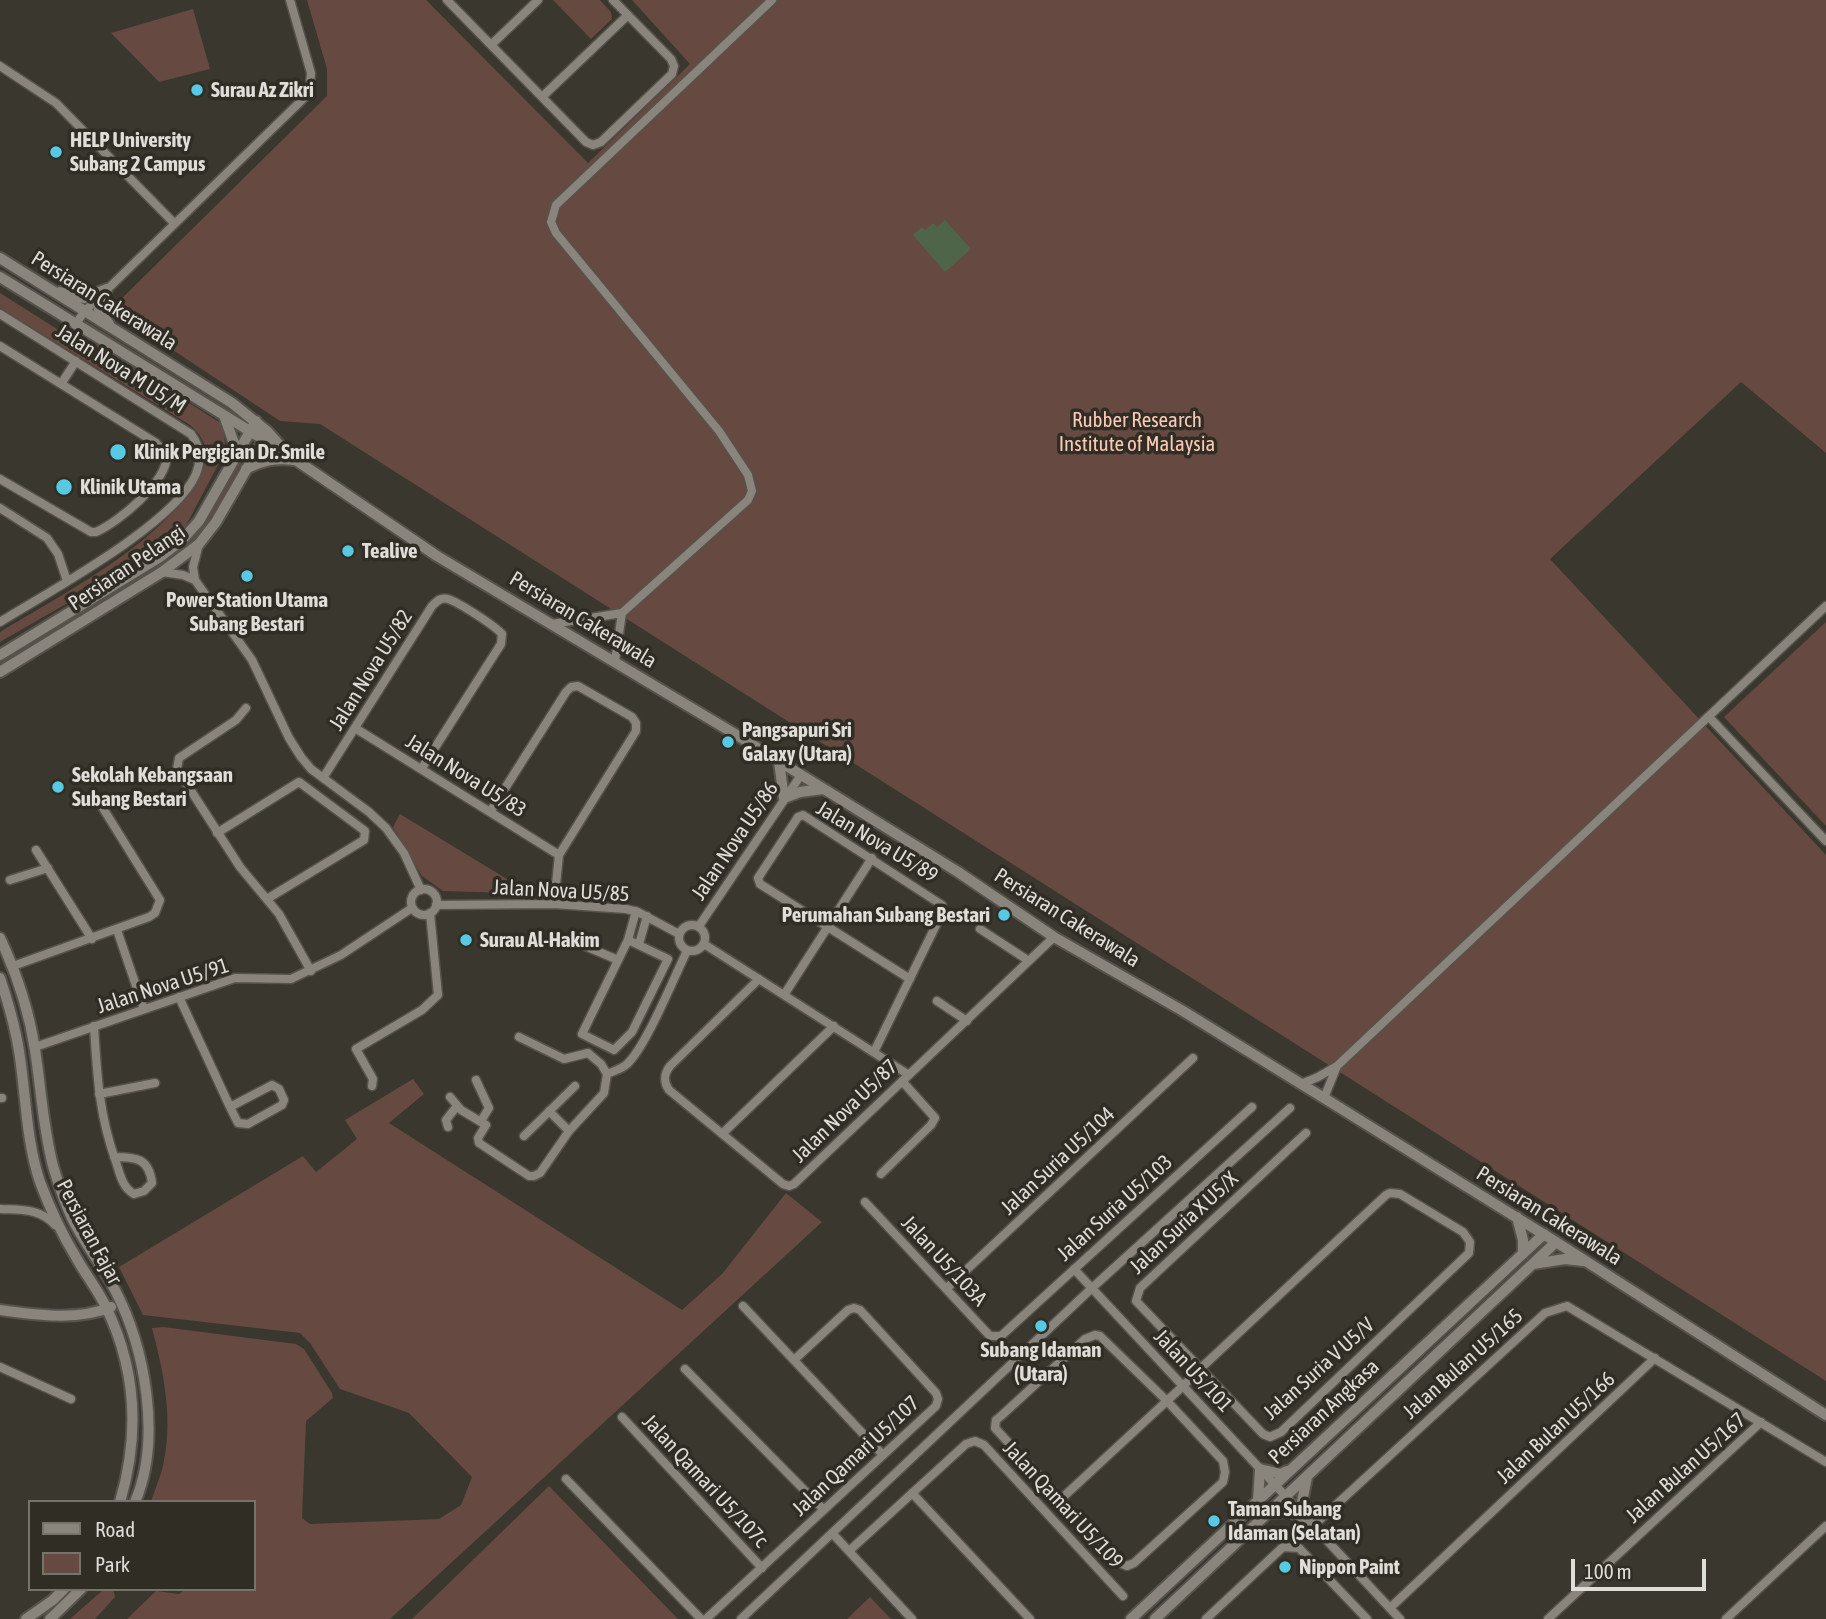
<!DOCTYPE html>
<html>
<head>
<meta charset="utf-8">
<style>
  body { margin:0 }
  #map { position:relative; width:1826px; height:1619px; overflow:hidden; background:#3a372f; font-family:"Asap Condensed",sans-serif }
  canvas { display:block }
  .legend { position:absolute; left:28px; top:1500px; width:228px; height:91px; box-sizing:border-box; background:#302d25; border:2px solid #76736c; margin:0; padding:9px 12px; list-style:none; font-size:21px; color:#dfddd7 }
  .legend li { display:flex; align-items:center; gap:14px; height:35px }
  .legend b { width:35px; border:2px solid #76736c }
  .scale { position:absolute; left:1571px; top:1559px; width:135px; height:32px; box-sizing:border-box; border:4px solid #dfddd7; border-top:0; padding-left:9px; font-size:21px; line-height:24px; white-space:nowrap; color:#dfddd7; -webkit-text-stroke:5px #302d25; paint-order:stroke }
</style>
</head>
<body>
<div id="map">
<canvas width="1826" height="1619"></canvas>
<ul class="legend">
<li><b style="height:9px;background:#89857c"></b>Road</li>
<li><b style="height:19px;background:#664940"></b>Park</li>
</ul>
<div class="scale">100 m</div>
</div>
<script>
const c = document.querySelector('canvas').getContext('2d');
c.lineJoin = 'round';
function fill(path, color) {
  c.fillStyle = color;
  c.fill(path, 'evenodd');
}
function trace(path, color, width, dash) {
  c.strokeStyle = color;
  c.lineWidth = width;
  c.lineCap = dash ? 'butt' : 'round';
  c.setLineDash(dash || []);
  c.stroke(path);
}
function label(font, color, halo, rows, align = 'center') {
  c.font = font + ' "Asap Condensed",sans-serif';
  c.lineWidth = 7;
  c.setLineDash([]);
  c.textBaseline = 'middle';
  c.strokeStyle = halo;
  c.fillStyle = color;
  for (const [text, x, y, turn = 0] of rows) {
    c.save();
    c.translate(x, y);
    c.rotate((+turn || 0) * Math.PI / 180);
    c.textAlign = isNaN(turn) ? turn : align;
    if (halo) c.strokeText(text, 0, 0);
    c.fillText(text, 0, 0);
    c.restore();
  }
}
const green = new Path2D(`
  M307,0H426L588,163L690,64L632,0H1826V453L1741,382L1550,559L1826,855V1381L320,424L280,421L111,309L327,96V69Z
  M553,0H600L611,12L612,19L591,39Z
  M193,9L210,69L159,82L111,33Z
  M0,293L57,329L99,346L219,422L223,428L226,450L183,531L156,552L0,642V632C61,595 166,541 198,477C201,471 206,463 207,457C207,445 199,432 190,425L0,308Z
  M86,321L231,411V413L229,414L84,325Z
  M248,443L252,444L206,528L181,552L149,574L147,571L179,549L203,526Z
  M142,574L144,577L0,665V661Z
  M1826,622V826L1724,717Z
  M400,814L507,879L508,893L443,891L422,876L393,827Z
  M413,1079L424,1094L389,1123L682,1310L722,1274L786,1193L822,1222L390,1619H127L156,1591L179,1594L185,1589H254V1502H151C155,1488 162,1474 164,1460C173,1416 163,1370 152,1328L163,1327L296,1344L304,1349L332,1393L333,1398L306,1421L302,1518L310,1524L439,1519L461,1505L472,1477L409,1413L340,1389L310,1343L300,1333L143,1315L119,1267L303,1156L316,1172L357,1139L345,1120Z
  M549,1486L678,1619H412Z
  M104,1589H113L115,1597L95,1619H70Z
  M870,1597L891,1619H847Z`);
const water = new Path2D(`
  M945,220L971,249L945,272L913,235L922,227L925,230L933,223L937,227Z`);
const street = new Path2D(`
  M447,0L586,142L593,145L601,142L672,74L674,66L671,59L613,0
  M491,45L538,0
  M0,66L56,103L174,223
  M542,97L628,15
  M0,314L191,434C200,446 202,459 196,474C175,524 48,592 0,622
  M75,325L84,312L303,99L310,85L311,73L290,0
  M0,346L156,443L167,455C167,482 119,522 96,532H91L0,479
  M61,384L76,361
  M0,508L47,538L58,554L67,581
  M199,544L193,567L195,580L252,660L289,738L301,757L311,769L369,812L386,828L404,853L421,890
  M162,572L183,575L195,580
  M552,624L622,613L748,500L752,491L748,475L719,431L556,233L551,222L556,205L772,0
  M615,661L622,613
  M246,708L236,720L179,758L177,769L240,867L279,914L311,971
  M1710,718L1826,841
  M355,728L559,855
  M323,778L432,606C437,601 441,597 448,599C458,602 494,625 502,634L501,644L422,768
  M490,812L566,692L571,687L578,686L632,717L636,723V731L559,855L554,904
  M217,833L299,782L365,831L364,840L267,899
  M36,850L92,939
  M10,880L48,868
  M411 902a13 13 0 1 1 26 0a13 13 0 1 1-26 0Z
  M436,905L554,904L626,909L638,912L679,934
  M679 938a13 13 0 1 1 26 0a13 13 0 1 1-26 0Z
  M699,926L801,775
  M980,929L1029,961
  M117,930L144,1009
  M628,940L668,959L632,1032L614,1050L582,1034L628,940L636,911
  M578,943L618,960
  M639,944L647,916
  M704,944L909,1075
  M13,966L149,917L155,913L160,900L101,805
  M759,979L670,1066C664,1074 663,1081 669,1090L783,1184L789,1186L794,1184L1054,937
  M784,995L872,858
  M179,997L230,1107L238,1123L248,1124L282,1105L284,1100L279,1089L272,1085L230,1107
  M937,1001L967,1021
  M94,1026C97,1075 99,1115 116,1162C120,1174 122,1187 134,1194L144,1191L152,1183C149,1158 136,1157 114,1157
  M35,1047L235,978L291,979L341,955L412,908
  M874,1052L939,919L942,905L803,815L798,817L758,878L760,884L910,979
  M607,1074C614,1071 622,1069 627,1064C646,1047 674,977 687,951
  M476,1080L489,1108L481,1121
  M1301,1084L1318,1077L1337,1066L1826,606
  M372,1086L373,1079L356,1049L422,1010L438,995L430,913
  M99,1094L155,1083
  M450,1097L461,1110L486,1125L478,1138L479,1143L529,1176H534L540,1173L569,1131L604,1093L607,1074L601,1064L588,1053L564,1059L519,1037
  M0,1098H2
  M1324,1098L1337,1066
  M549,1111L569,1131
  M448,1127L446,1120L457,1106
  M722,1134L834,1026
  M524,1136L575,1086
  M881,1174L931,1125L935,1118L902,1081
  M865,1202L990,1336H1001L1252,1107
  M0,1209C21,1210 40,1208 55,1225
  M1074,1269L1400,1619
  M946,1289L1193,1058
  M743,1306L883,1455
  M1095,1335L1100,1336L1167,1401L1223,1461L1225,1472L1223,1482L1134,1563L1127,1566L1118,1562L995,1428L996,1420L1001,1416L1085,1339Z
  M0,1367L71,1399
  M685,1369L824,1510
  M622,1417L762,1568
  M566,1479L701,1619
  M912,1493L1030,1619
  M1061,1499L1183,1386L1201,1368L1386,1195L1390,1193L1400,1194L1463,1232L1470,1242L1469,1253L1281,1432L1270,1437L1263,1434L1136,1301L1140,1288L1306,1133
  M1313,1526L1545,1313L1567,1306L1826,1462
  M832,1533L912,1619
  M849,1551L966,1444L975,1441L984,1445L1123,1596
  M1390,1608L1655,1358
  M706,1619L936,1406L938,1399L936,1393L860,1310L854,1308L848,1310L794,1360
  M741,1619L1092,1288L1290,1108
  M1206,1619L1283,1547L1299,1548L1367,1619
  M1548,1619L1761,1422
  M1726,1619L1826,1526`);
const secondary = new Path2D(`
  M0,258L232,403L268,432L283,449
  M0,277L287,454L437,556L735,734L958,872L1054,937L1183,1011L1324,1098L1556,1242L1826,1415
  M107,289L99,309L109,324
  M60,292L84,298L107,289
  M225,418L237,452
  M246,469C263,460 275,458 294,460
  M0,655L160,557L182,540L199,521L256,421
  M0,672L162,572L199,544L216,522L268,432
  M779,762L784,798L800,792L823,789
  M0,938C17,974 29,1011 35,1050C41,1088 43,1128 53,1166C59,1186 66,1207 76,1226C88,1248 103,1267 115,1290C145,1348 162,1439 135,1502
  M0,978C8,1002 15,1026 19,1051C26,1094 26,1141 40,1182C50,1209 63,1236 77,1259C86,1275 97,1289 105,1305C137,1369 140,1434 120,1502
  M1517,1217L1523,1240V1254
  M1533,1264L1565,1259L1583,1261
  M0,1310C34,1315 79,1321 111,1307
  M1258,1501L1260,1469L1281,1474L1287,1471
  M1269,1513L1290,1512L1306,1519
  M1306,1519L1302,1502L1307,1477
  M26,1619L53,1600L64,1589
  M50,1619L81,1589
  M1131,1619L1544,1234
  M1155,1619L1556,1242`);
const markers = [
  [197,90,7,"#58c9e3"],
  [56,152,7,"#58c9e3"],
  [118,452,9,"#58c9e3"],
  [64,487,9,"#58c9e3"],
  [348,551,7,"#58c9e3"],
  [247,576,7,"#58c9e3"],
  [728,742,7,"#58c9e3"],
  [58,787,7,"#58c9e3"],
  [1004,915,7,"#58c9e3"],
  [466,940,7,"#58c9e3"],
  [1041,1326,7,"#58c9e3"],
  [1214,1521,7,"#58c9e3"],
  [1285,1567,7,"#58c9e3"]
];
const poiNames = [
  ["Surau Az Zikri",211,90],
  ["HELP University",70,140],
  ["Subang 2 Campus",70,164],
  ["Klinik Pergigian Dr. Smile",134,452],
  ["Klinik Utama",80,487],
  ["Tealive",362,551],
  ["Power Station Utama",247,600,"center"],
  ["Subang Bestari",247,624,"center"],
  ["Pangsapuri Sri",742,730],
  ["Galaxy (Utara)",742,754],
  ["Sekolah Kebangsaan",72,775],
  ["Subang Bestari",72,799],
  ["Perumahan Subang Bestari",990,915,"right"],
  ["Surau Al-Hakim",480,940],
  ["Subang Idaman",1041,1350,"center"],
  ["(Utara)",1041,1374,"center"],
  ["Taman Subang",1228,1509],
  ["Idaman (Selatan)",1228,1533],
  ["Nippon Paint",1299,1567]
];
const streetNames = [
  ["Persiaran Cakerawala",104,301,32],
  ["Jalan Nova M U5/M",121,369,32],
  ["Persiaran Pelangi",127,568,-34],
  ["Persiaran Cakerawala",583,620,31],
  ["Jalan Nova U5/82",371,670,-58],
  ["Jalan Nova U5/83",466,776,32],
  ["Jalan Nova U5/86",735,841,-56],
  ["Jalan Nova U5/89",877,842,31],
  ["Jalan Nova U5/85",561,891,3],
  ["Persiaran Cakerawala",1067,918,32],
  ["Jalan Nova U5/91",163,986,-18],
  ["Jalan Nova U5/87",845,1111,-44],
  ["Jalan Suria U5/104",1058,1161,-43],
  ["Jalan Suria U5/103",1115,1208,-42],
  ["Persiaran Cakerawala",1549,1216,32],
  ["Jalan Suria X U5/X",1184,1223,-43],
  ["Persiaran Fajar",89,1232,62],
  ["Jalan U5/103A",944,1261,47],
  ["Jalan Bulan U5/165",1463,1364,-42],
  ["Jalan Suria V U5/V",1319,1369,-42],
  ["Jalan U5/101",1193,1371,47],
  ["Persiaran Angkasa",1324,1412,-43],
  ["Jalan Bulan U5/166",1556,1428,-43],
  ["Jalan Qamari U5/107",856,1456,-43],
  ["Jalan Bulan U5/167",1686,1468,-42],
  ["Jalan Qamari U5/107c",705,1481,47],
  ["Jalan Qamari U5/109",1063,1505,47]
];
const parkNames = [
  ["Rubber Research",1137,420],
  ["Institute of Malaysia",1137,444]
];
fill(green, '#664940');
fill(water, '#4e6549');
trace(street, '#56534d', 11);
trace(secondary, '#56534d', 14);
trace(street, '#89857c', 8);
trace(secondary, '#89857c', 10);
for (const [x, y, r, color] of markers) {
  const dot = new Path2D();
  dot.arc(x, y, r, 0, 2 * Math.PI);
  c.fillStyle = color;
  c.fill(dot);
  trace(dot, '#302d25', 2.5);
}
label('bold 21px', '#dfddd7', '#302d25', poiNames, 'left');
label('21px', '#dfddd7', '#302d25', streetNames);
label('21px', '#fdc9b7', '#302d25', parkNames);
</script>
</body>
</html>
